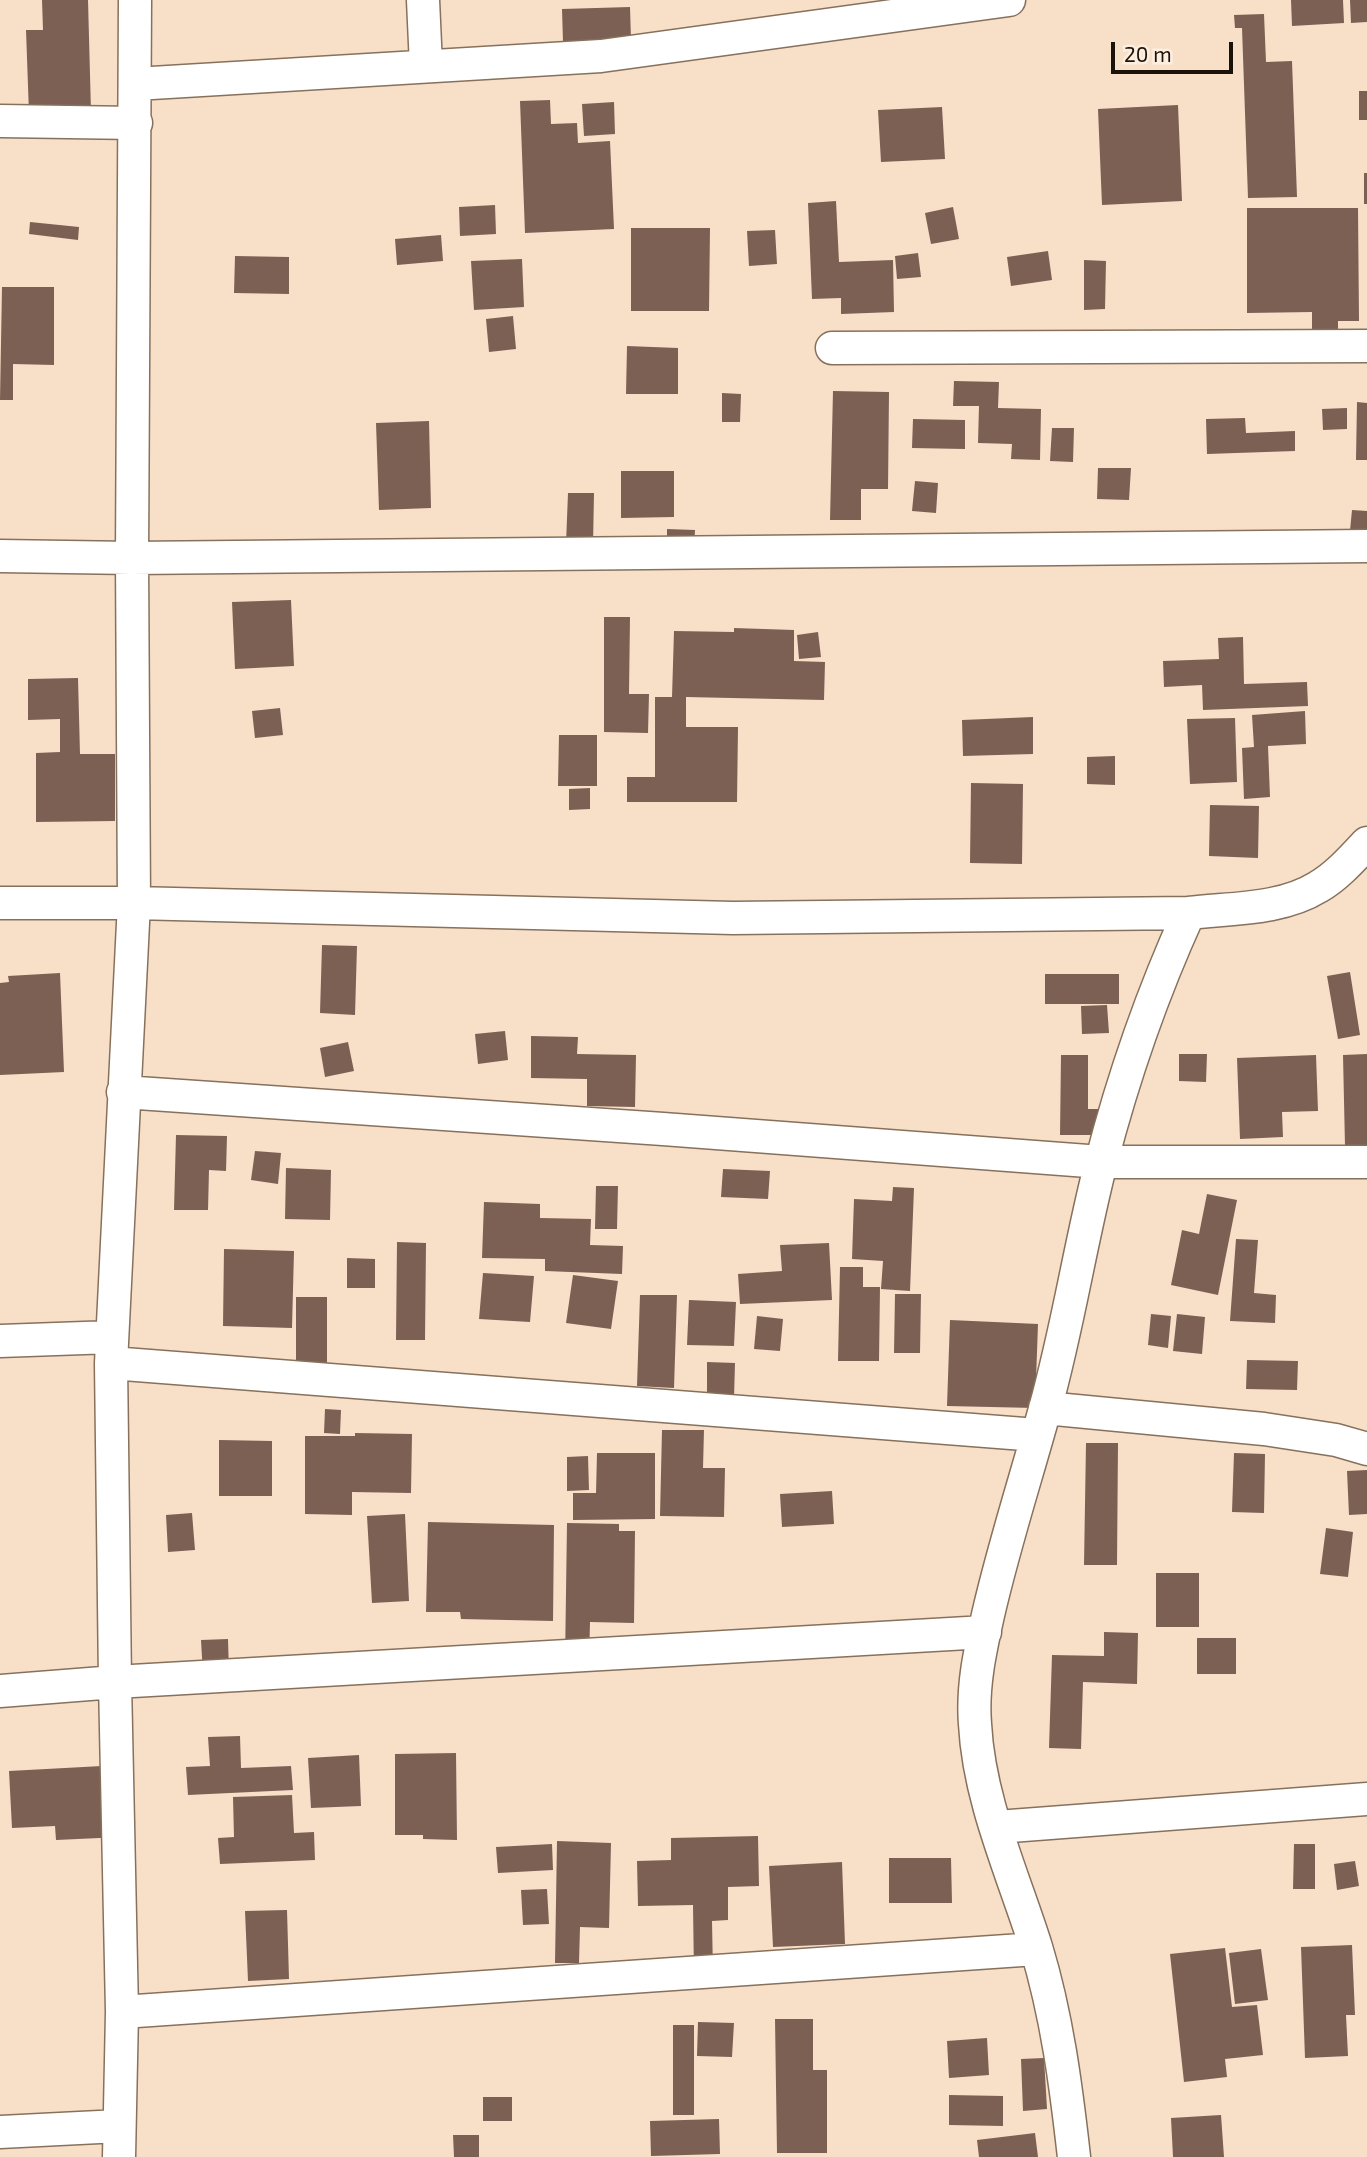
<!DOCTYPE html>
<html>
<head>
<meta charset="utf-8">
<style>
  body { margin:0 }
  #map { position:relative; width:1367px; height:2157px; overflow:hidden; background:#f8dfc8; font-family:"Exo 2",sans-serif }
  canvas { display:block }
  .scale { position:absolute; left:1111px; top:42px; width:122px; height:32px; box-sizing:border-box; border:4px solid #1b120a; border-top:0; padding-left:9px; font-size:21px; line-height:24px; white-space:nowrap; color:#1b120a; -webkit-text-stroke:5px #feeee0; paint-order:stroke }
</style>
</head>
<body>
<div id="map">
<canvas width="1367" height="2157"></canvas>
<div class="scale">20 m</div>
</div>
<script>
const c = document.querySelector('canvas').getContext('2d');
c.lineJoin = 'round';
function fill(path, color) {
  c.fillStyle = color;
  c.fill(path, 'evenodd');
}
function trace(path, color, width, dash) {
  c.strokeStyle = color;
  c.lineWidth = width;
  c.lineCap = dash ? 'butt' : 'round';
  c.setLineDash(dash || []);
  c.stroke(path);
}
const building = new Path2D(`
  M42,0H88L91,112L29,114L26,30H43Z
  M1291,0H1343L1344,23L1292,26Z
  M1350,0H1367V22L1351,23Z
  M630,7L631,40L563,42L562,9Z
  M1264,14L1266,62L1292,61L1297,197L1248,198L1242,28H1235L1234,15Z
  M1359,91H1367V120H1359Z
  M550,100L551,124L577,123L578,143L610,141L614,229L525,233L520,101Z
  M614,102L615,134L584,136L582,104Z
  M1178,105L1182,201L1102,205L1098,109Z
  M942,107L945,159L881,162L878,110Z
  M1364,173H1367V204H1364Z
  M836,201L839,262L893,260L894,312L841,314V298L812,299L808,203Z
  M495,205L496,234L460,236L459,207Z
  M953,207L959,239L931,244L925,213Z
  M1247,208H1358L1359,321H1338V348H1312V312L1247,313Z
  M30,222L79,227L78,240L29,234Z
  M631,228H710L709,311H631Z
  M775,230L777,264L749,266L747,231Z
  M441,235L443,261L397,265L395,239Z
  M1048,251L1052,280L1011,286L1007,257Z
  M918,253L921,277L897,279L895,256Z
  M235,256L289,257V294L234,293Z
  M522,259L524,307L474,310L471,261Z
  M1084,260L1106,261L1105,309L1084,310Z
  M2,287H54V365L13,364V400H0Z
  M513,316L516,349L489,352L486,319Z
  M627,346L678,348V394H626Z
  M954,381L999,382L998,408L1041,409L1040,460L1011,459L1012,444L978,443L979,406H953Z
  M833,391L889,392L888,489H861V520H830Z
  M722,393L741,394L740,422H722Z
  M1357,402L1367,403V460H1356Z
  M1347,408V429L1323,430L1322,409Z
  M1245,418L1246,433L1295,431V451L1207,454L1206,419Z
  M913,419L965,420V449L912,448Z
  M429,421L431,508L379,510L376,423Z
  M1052,428H1074L1073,462L1050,461Z
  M1098,468H1131L1129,500L1097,499Z
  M621,471H674V517L621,518Z
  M915,481L938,483L936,513L912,511Z
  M568,493H594L593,545L566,544Z
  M1352,510L1367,511V543L1349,541Z
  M667,529L695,530L694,549H667Z
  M291,600L294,666L235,669L232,602Z
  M604,617H630L629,694H649L648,733L604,732Z
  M734,628L794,630V661L825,662L824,700L686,697V727H738L737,802H627V777H655V697H672L674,631L734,632Z
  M818,632L821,657L799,659L797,635Z
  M1243,637L1244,684L1307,682L1308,706L1203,710L1202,685L1164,687L1163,661L1219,659L1218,638Z
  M78,678L80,754H115V821L36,822V753L60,752V719L28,720V679Z
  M280,708L283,735L255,738L252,711Z
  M1305,711L1306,744L1268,746L1270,797L1244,799L1242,748L1254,747L1252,715Z
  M1033,717V754L963,756L962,720Z
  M1235,718L1237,782L1190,784L1187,719Z
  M559,735H597V786H558Z
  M1115,756V785L1087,784V757Z
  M971,783L1023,784L1022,864L970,863Z
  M590,788V809L569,810V789Z
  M1210,805L1259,806L1258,858L1209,856Z
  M322,945L357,946L355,1015L320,1013Z
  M1350,972L1360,1035L1338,1039L1327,976Z
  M60,973L64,1072L0,1075V983L9,982L8,976Z
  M1045,974H1119V1004H1045Z
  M1107,1005L1109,1033L1082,1034L1081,1006Z
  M505,1031L508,1060L478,1064L475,1034Z
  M531,1036L578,1037L577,1054L636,1055L635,1107L587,1106V1079L531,1078Z
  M348,1042L354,1071L325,1077L320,1048Z
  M1179,1054H1207L1206,1082L1179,1081Z
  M1367,1054V1145L1345,1146L1343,1055Z
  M1061,1055H1088V1109H1114V1135H1060Z
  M1316,1055L1318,1111L1282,1112L1283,1137L1240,1139L1237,1058Z
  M176,1135L227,1136L226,1171L209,1170L208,1210H174Z
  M255,1151L281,1153L278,1184L251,1180Z
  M286,1168L331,1170L330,1220L285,1219Z
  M723,1169L770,1171L768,1199L721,1197Z
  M596,1186H618L617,1229H595Z
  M893,1187L914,1188L910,1291L881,1289L883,1261L852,1259L854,1199L892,1201Z
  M1207,1194L1237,1200L1218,1295L1171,1285L1182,1230L1199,1234Z
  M484,1202L540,1204V1218L591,1219L590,1245L623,1246L622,1274L545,1271V1259L482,1258Z
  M1236,1239L1258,1240L1254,1293L1276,1295L1275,1323L1230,1321Z
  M397,1242L426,1243L425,1340H396Z
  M829,1243L832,1300L740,1304L738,1274L782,1271L780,1245Z
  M224,1249L294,1251L292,1328L223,1326Z
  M347,1258L375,1259V1288H347Z
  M840,1267H863V1287H880L879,1361H838Z
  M483,1273L534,1276L530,1322L479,1319Z
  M573,1275L618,1281L611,1329L566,1323Z
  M895,1294H921L920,1353H894Z
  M640,1295H677L674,1388L637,1386Z
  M296,1297H327V1373H296Z
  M689,1300L736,1302L734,1346L687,1345Z
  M1151,1314L1171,1316L1168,1348L1148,1345Z
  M1177,1314L1205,1317L1202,1354L1173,1351Z
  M757,1316L783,1319L780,1351L754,1349Z
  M950,1320L1038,1324L1035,1408L947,1406Z
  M1247,1360L1298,1361L1297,1390L1246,1389Z
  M707,1362L735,1363L734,1398L707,1397Z
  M325,1409L341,1410L340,1434L324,1433Z
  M662,1430H704L703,1468H725L724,1517L660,1516Z
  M355,1433L412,1434L411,1493L352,1492V1515L305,1514V1436H355Z
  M219,1440L272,1441V1496H219Z
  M1086,1443H1118L1117,1565H1084Z
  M597,1453H655V1519L573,1520V1493H596Z
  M1234,1453L1265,1454L1264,1513L1232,1512Z
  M588,1456L589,1490L567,1491V1457Z
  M1367,1470V1514L1349,1515L1347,1471Z
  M832,1491L834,1524L782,1527L780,1494Z
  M192,1513L195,1550L168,1552L166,1515Z
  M405,1514L409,1601L372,1603L367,1516Z
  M428,1522L554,1525L553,1621L461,1619L460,1612H426Z
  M567,1523L619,1524V1531H635L634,1623L590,1622L589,1663L565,1662Z
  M1326,1528L1353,1532L1348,1577L1320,1574Z
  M1156,1573H1199V1627H1156Z
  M1104,1632L1138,1633L1137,1684L1083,1682L1081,1749L1049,1748L1052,1655L1104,1656Z
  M1197,1638H1236V1674H1197Z
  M228,1639L229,1673L203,1675L201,1640Z
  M240,1736L241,1768L291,1766L293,1790L188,1795L186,1767L210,1766L208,1737Z
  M456,1753L457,1840L423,1839V1835H395V1754Z
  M359,1755L361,1806L311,1808L308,1758Z
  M102,1766L121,1837L56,1840L55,1826L12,1828L9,1771Z
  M292,1795L294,1833L314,1832L315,1860L220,1864L218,1838L234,1837L233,1797Z
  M758,1836L759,1886L728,1887V1920L712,1921L713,1974L694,1975L693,1905L638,1906L637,1861L671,1860V1838Z
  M557,1841L611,1843L609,1928L580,1927L579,1963H555Z
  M552,1844L553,1870L498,1873L496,1847Z
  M1294,1844H1315V1889H1293Z
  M889,1858H951L952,1903H889Z
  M1355,1861L1359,1886L1337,1890L1334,1864Z
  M842,1862L845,1944L773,1947L769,1866Z
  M547,1889L549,1924L523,1925L521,1890Z
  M287,1910L289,1979L248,1981L245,1911Z
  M1352,1945L1355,2015H1346L1348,2056L1305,2058L1301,1947Z
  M1225,1948L1232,2007L1257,2005L1263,2055L1225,2059L1227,2077L1184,2082L1170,1954Z
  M1261,1949L1268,2000L1235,2004L1229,1953Z
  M775,2019H813V2070H827V2153H777Z
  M698,2022L734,2023L732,2057L697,2056Z
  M673,2025H694V2115H673Z
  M987,2038L989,2075L949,2078L947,2041Z
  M1044,2058L1047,2109L1023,2111L1021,2059Z
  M949,2095L1003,2096V2126L949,2125Z
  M483,2097H512V2121H483Z
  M1221,2115L1224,2157H1173L1171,2118Z
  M719,2119L720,2154L651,2156L650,2121Z
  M1035,2133L1038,2157H979L977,2140Z
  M453,2135H479V2157H454Z`);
const minor = new Path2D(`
  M423,0L426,66
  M135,84L601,56L1009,0
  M0,121L136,123
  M832,348L1367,346
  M0,556L132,558L1367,546
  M0,903H134L733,918L1189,913
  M123,1092L663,1129L1101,1162H1367
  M0,1341L112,1337
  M111,1363L1037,1435
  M1045,1408L1264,1429L1336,1440L1367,1449
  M0,1691L115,1682L985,1632
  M997,1827L1367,1799
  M122,2012L1036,1949
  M0,2132L119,2126
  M119,2157L122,2012L115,1682L111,1363L134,903L132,558L135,0
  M1074,2157C1066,2086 1057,2016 1036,1947C1013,1874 979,1801 975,1724C972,1687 980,1651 988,1615C1004,1545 1026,1478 1045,1409C1068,1328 1080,1244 1101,1163C1123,1078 1152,994 1189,913C1231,908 1281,910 1318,887C1336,877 1353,858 1367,843`);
fill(building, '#7c6054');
trace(minor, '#87715c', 35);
trace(minor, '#fff', 32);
</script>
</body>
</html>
